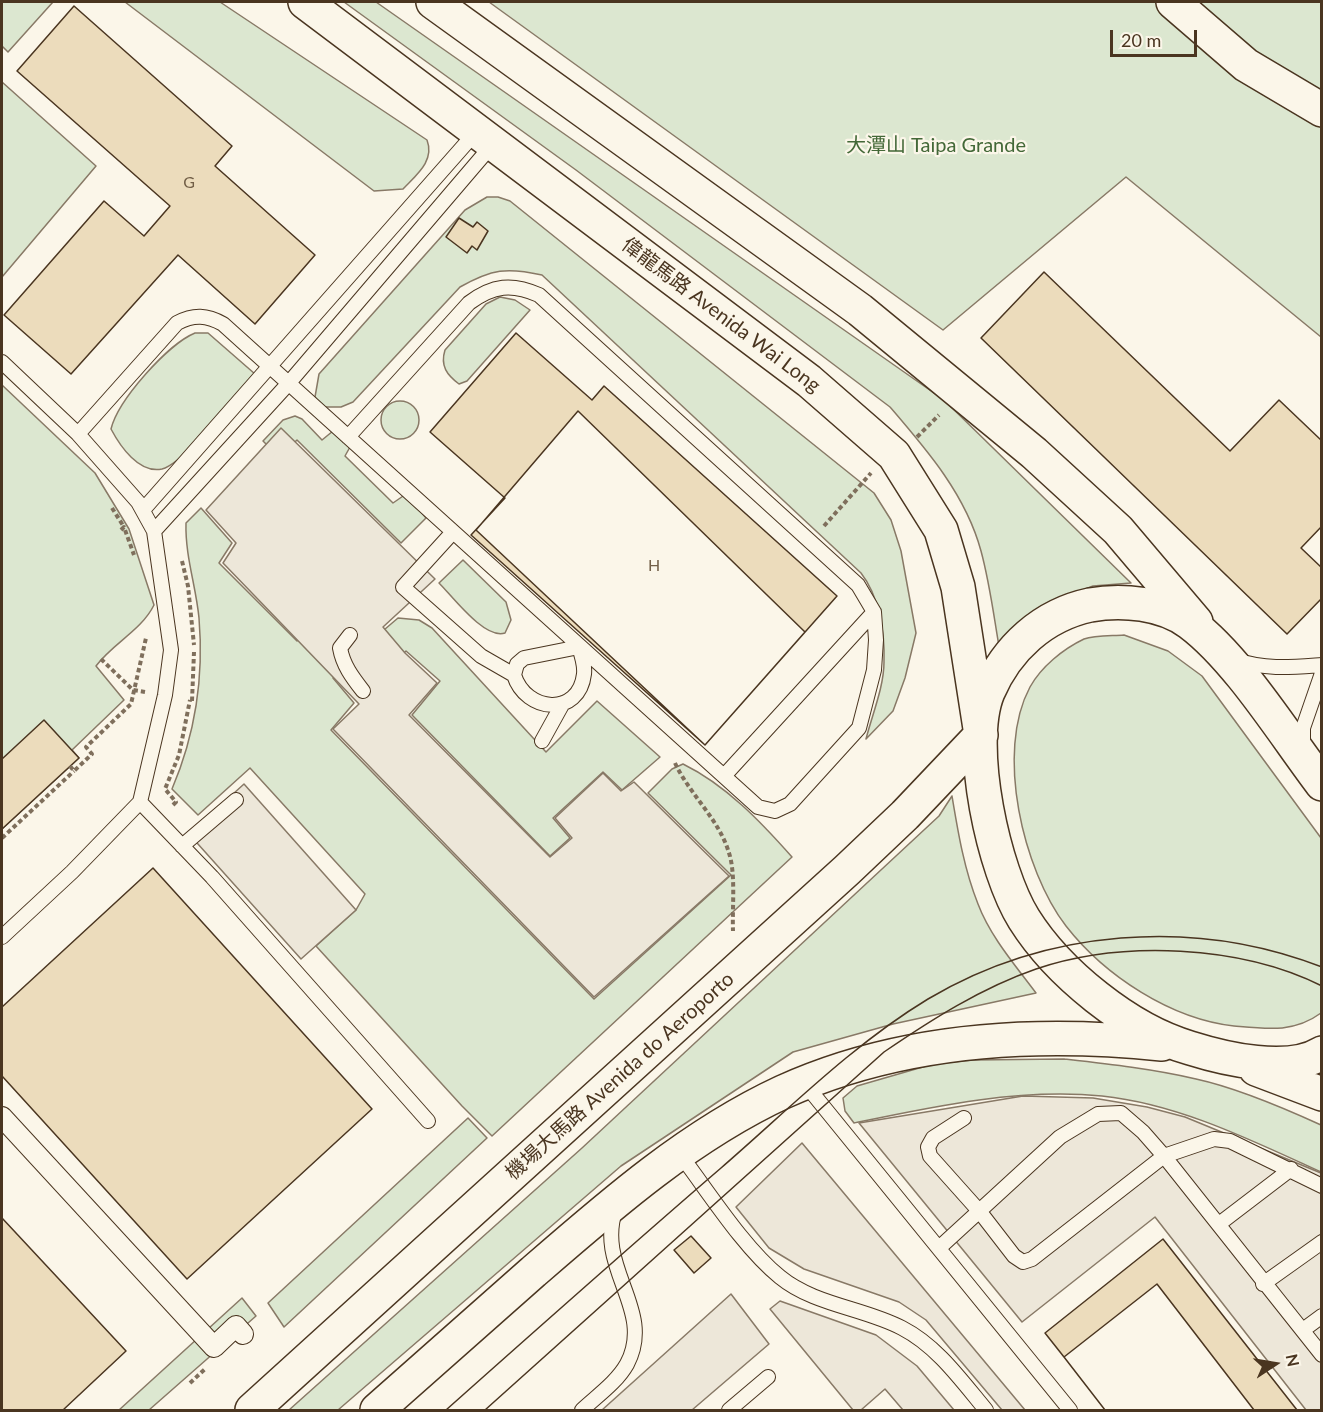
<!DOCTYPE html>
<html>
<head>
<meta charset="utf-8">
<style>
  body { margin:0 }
  #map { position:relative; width:1323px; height:1412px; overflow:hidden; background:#fbf6e9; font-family:Lato,sans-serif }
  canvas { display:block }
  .frame { position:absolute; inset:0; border:3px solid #4a3520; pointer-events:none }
  .north { position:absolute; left:1245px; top:1334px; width:60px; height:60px; -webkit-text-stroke:4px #fbf6e9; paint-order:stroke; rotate:78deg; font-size:16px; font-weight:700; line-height:24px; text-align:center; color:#4a3520 }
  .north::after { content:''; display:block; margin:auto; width:21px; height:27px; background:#4a3520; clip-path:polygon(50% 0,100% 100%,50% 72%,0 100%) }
  .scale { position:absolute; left:1110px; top:30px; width:87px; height:27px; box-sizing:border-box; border:3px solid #4a3520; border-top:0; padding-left:8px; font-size:18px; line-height:21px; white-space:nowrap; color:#4a3520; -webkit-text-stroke:4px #fbf6e9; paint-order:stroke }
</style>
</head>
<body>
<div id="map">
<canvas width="1323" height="1412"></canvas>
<div class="frame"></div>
<div class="north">N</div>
<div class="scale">20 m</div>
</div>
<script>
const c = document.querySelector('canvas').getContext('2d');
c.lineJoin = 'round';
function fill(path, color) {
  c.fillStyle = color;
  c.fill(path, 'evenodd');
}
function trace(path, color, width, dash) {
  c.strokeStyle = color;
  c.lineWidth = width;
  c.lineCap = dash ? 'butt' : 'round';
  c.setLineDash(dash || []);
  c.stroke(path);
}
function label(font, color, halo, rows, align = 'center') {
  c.font = font + ' Lato,"Noto Sans SC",sans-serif';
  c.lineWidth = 4.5;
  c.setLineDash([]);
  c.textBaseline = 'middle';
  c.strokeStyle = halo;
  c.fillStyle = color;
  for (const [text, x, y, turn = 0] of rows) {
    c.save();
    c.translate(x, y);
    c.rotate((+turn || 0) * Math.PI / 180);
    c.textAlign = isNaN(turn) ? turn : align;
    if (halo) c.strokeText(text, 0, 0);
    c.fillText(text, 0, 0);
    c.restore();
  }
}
const green = new Path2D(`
  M2,2H53L8,52L2,46Z
  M125,2H220L427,140C435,161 416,175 403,189L374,191Z
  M344,2H376L944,400L1131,583L1093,586L1048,604L1000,652C994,618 990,584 981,551C966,495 927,450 890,407L576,170Z
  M489,2H1321V337L1126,177L943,330Z
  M2,82L96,166L2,277Z
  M487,197H498L510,201L874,493L891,520L901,551L916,633L905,678L893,711L866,739C872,715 884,687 884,662C885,632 879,596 861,573L542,275C507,267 492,269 460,287L353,402L341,407H322L315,397L319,374L465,210Z
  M500,297L515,300L530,310L467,381L459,384C447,375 440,366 445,350L486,304Z
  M195,333H208L255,374C237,394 185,463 162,469C139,474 120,446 111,429C118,400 168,344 195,333Z
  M2,385L95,473L129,529L154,605C141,631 113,643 96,666L124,700L72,750L79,758L2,829Z
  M381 420a19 19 0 1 1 38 0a19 19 0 1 1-38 0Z
  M295,416L302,419L322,440L333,431L350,447L345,456L393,503L406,494L426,518L401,543L297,440L279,457L263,441L283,420Z
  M201,508L232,543L219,563L297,641L318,622L337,671L333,678L354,703L331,730L594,999L731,875L648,793L672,769L683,764C726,785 761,822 792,857L492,1136L462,1106L316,946L356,910L365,894L250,768L198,815L172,789C195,735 204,677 199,618C196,586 185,556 186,523Z
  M463,560L506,602L511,620L505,633C485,640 453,597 439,583Z
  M398,618L419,620L432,628L546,752L597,701L660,757L622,790L603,772L553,818L570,838L550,856L412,715L440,681L406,651L379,678L371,641Z
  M1124,635L1168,651L1202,676L1321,838V1013C1294,1033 1267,1029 1234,1026C1171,1019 1105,976 1066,926C1023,870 995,752 1030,687C1041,667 1063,649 1084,639C1095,635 1112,636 1124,635Z
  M952,796C958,832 964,869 978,904C990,936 1015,965 1036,993L893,1024L793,1052L621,1166L338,1410H289L582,1148L939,816Z
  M1064,1059C1108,1064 1153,1069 1196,1079C1233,1087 1286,1109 1321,1125V1172C1253,1141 1179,1104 1102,1096C1019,1088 935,1106 854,1123L845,1111L843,1098L857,1086L933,1064L972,1060Z
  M468,1118L487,1138L284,1327L268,1303Z
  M242,1298L256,1316L149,1410H119Z`);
const parking = new Path2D(`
  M281,428L435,579L383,627L405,653L437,683L409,715L550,857L572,838L555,818L603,773L621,791L634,782L729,876L594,997L333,729L359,704L223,563L236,543L206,510Z
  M244,784L356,910L301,959L189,834Z
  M1023,1096L1093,1098L1147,1107L1185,1117L1321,1173V1410H1306L1155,1217L1022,1322L859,1123Z
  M802,1143L1025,1410H1002L926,1320L899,1302L804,1269L769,1248L736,1207Z
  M731,1294L769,1344L692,1410H602Z
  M780,1301L876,1335L917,1366L954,1410H903L885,1389L861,1410H853L770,1309Z`);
const building = new Path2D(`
  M74,6L232,146L215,166L315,255L255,324L178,255L71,374L4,315L104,201L144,236L170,206L17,71Z
  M459,218L473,227L477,222L488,231L477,250L472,246L467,253L446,237Z
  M1044,272L1230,451L1279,400L1322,441V526L1301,548L1322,568V598L1287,634L981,338Z
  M516,333L592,400L604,386L837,596L705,745L471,535L505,498L430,432Z
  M578,411L805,632L705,745L476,530Z
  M44,720L79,758L2,829V759Z
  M153,868L372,1109L187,1279L2,1076V1007Z
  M2,1218L126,1351L63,1410H2Z
  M691,1236L711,1258L694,1273L674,1250Z
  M1163,1239L1297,1410H1105L1064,1357L1045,1333Z
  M1157,1284L1254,1410H1105L1064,1357Z`);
const path = new Path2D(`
  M917,437L939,415
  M112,508L124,527
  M824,526L871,473
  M121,530L124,527L134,555
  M182,561L188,586L194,645
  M101,659L133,690L145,692
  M192,701L194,652
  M675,763C690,795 719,819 729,853C736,874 732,909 733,931
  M70,766L74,771L92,754L86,747L131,704L146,638
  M173,805L176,802L165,789L179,755L190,700
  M2,838L74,771
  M190,1383L205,1369`);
const service = new Path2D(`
  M2,362L78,434L138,502L154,531L171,650L165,695L140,802L72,872L2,937
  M78,434L177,323C194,314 207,315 223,324L758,807L775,811L790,804L859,728L874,670L876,640L874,612L858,585L539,295C512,283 493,285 469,303L348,437
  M143,510L476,132
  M154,531L288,384L493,144
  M453,532L403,587L481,656L514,675
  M350,635L340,648C343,665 352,677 363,691
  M579,647C582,656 585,665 584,674C579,717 526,713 514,675L517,664L524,658Z
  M1237,660C1265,670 1293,667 1322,665
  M542,741L563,703
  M1303,746V728L1322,673
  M724,776L874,612
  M140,802L212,877L428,1121
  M182,846L236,800
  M805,1084L1070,1410
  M964,1118L933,1138L928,1147L930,1156L980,1212L1014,1256L1023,1262L1032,1259L1164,1156L1214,1139L1230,1141L1322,1186
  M679,1153C708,1191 743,1247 780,1277C814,1305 864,1308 902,1328C937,1346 961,1380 986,1410
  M1219,1224L1291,1169
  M939,1248L1060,1137L1098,1114L1121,1113L1143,1132L1164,1156L1322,1355
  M1263,1284L1322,1242
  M1303,1330L1322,1316
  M582,1410C597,1396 617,1382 627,1364C656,1309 594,1268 616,1208
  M729,1410L768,1377`);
const pedestrian = new Path2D(`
  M2,1117L214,1347L236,1326L243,1334`);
const tertiary = new Path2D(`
  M1173,2L1246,65L1322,110`);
const primary = new Path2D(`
  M305,2L809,381L894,455L941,530L958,587L981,735
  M433,2L860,310L1034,453L1118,530L1196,622
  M1322,784C1284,734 1238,659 1190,623C1163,603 1122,599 1090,605C1043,615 1007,648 988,692C966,746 994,871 1024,919C1058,973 1128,1030 1190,1048C1225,1059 1288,1074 1322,1053
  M1256,1069L1322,1094
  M252,1410L847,870L905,815L981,735
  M377,1410C429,1364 481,1318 533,1272C610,1205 690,1135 783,1092C902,1038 1034,1031 1162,1044`);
const tram = new Path2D(`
  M446,1410C537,1329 628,1248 721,1168C788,1110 852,1045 928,999C1046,929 1193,917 1322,967
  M485,1410L884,1052C931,1020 981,988 1036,969C1122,940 1240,945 1322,986`);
const numberNames = [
  ["G",189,183],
  ["H",654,566]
];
const parkNames = [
  ["大潭山 Taipa Grande",936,146]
];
const streetNames = [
  ["偉龍馬路 Avenida Wai Long",721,315,37],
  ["機場大馬路 Avenida do Aeroporto",620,1076,-42]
];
fill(green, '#dce7d0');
trace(green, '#887966', 1.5);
fill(parking, '#ede7d9');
trace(parking, '#887966', 1.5);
fill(building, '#ecdcbc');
trace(building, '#4a3520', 1.5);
trace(service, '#4a3520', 16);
trace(pedestrian, '#4a3520', 22);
trace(tertiary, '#4a3520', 36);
trace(primary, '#4a3520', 36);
trace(path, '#7f6f5c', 4, [4.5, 3]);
trace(service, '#fbf6e9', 14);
trace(pedestrian, '#fbf6e9', 20);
trace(tertiary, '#fbf6e9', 33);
trace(primary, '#fbf6e9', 33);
trace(tram, '#4a3520', 1.5);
label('16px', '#725f47', null, numberNames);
label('20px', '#436837', '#fbf6e9', parkNames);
label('20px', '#4a3520', '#fbf6e9', streetNames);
</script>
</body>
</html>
